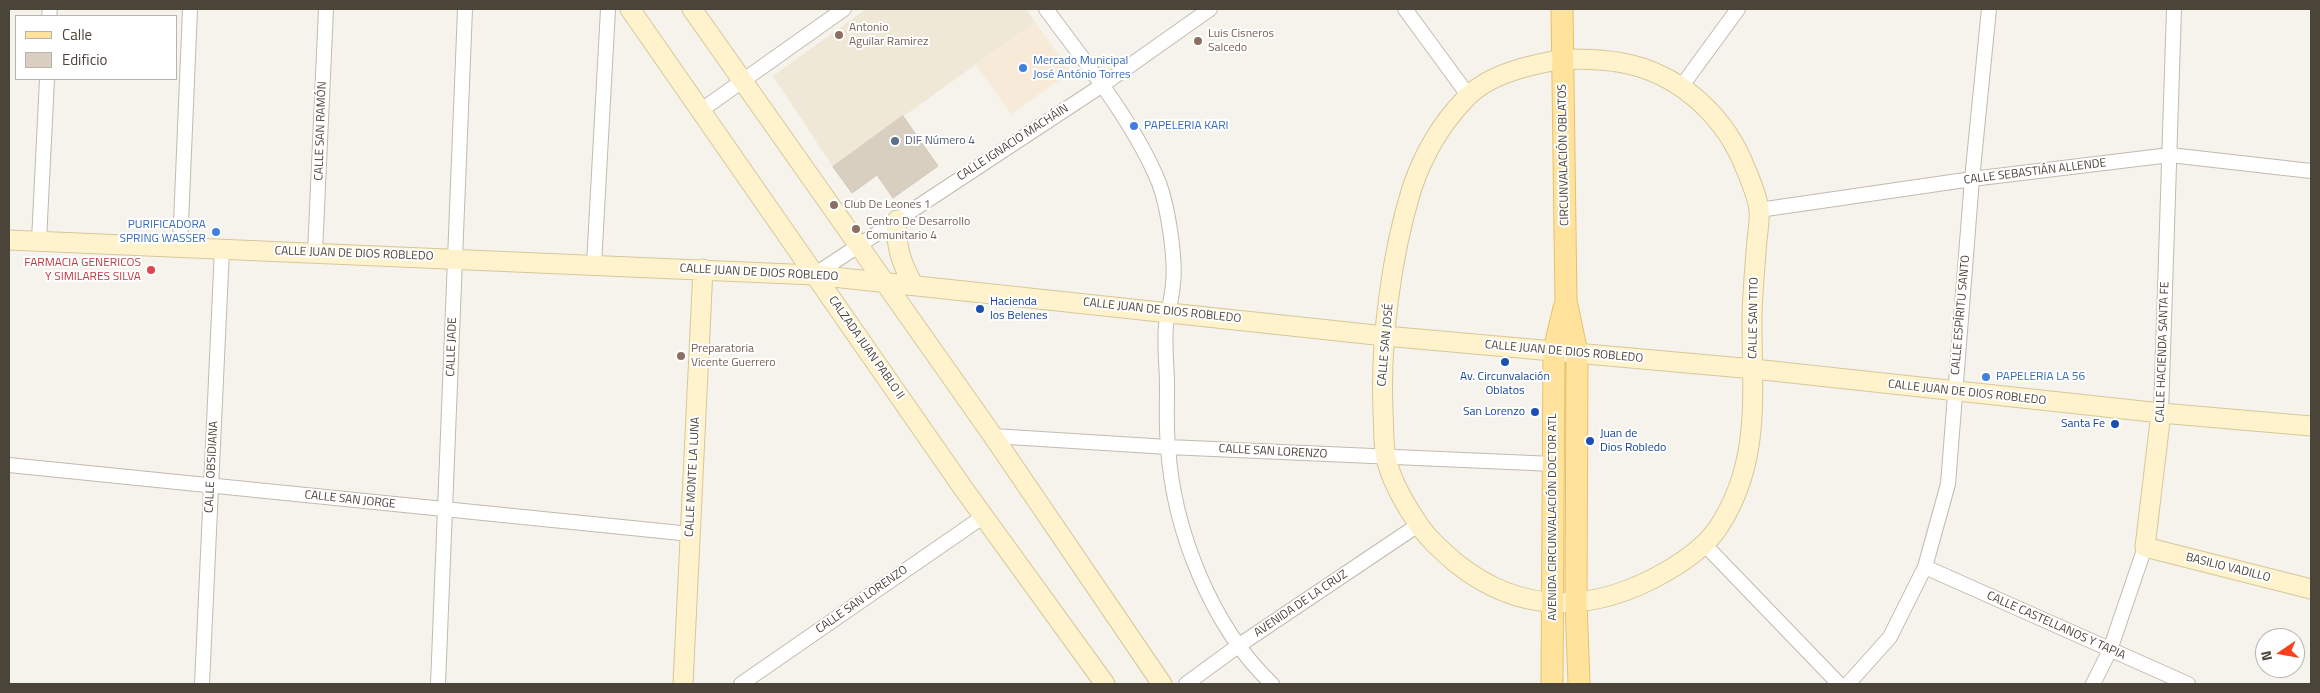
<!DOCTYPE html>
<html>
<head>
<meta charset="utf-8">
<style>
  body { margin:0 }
  #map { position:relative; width:2320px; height:693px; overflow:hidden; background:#f6f3ec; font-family:"Titillium Web",sans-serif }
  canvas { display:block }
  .frame { position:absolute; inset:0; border:10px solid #4b4439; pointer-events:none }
  .legend { position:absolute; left:15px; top:15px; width:162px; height:65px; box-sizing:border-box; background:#fff; border:1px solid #b7b4b0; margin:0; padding:6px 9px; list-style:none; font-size:15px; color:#4b4439 }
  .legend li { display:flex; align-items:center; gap:10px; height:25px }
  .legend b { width:25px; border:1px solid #b7b4b0 }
  .north { position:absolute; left:2255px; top:628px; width:50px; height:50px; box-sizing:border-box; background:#fff; border:1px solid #b7b4b0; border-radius:50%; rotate:258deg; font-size:14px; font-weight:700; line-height:20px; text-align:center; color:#4b4439 }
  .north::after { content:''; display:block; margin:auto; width:18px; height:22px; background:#fc3f1d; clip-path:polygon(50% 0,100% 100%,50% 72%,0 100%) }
</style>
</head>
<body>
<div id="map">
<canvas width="2320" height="693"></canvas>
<div class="frame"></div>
<ul class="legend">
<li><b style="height:6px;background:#ffe39c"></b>Calle</li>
<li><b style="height:14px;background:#d8cfc1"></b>Edificio</li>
</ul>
<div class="north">N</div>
</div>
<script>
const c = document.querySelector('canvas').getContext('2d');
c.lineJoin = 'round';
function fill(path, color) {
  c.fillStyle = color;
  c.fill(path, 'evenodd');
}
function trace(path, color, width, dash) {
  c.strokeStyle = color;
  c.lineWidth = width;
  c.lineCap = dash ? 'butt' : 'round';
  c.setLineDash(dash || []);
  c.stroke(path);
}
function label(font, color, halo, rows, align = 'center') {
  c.font = font + ' "Titillium Web",sans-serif';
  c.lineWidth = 4;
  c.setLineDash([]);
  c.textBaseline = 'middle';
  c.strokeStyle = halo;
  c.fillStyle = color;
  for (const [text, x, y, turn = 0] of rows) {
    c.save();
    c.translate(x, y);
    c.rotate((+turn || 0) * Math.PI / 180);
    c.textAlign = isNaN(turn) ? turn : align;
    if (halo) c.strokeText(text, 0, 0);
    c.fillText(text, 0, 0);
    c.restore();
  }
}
const commercial = new Path2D(`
  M1035,22L1071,72L1011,114L976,65Z`);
const education = new Path2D(`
  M866,9H1026L1035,22L833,167L773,76Z`);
const building = new Path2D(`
  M903,116L938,166L893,198L877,175L852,193L833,167Z`);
const street = new Path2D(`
  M1046,9C1084,61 1135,123 1159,183C1168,207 1176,259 1173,284C1172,298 1168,311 1166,325C1164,345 1167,366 1167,386C1167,406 1166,426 1168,446C1173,529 1211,626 1272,684
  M1405,9L1468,95
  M49,16L50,9
  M1681,87L1738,9
  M700,111L844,9
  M1759,210L1972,179L2170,155L2311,171
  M39,241L47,79
  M180,247L190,9
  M315,253L326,9
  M594,265L608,9
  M814,275L1101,86L1210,9
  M2161,413L2174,9
  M993,436L1168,447L1554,464
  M9,465L691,534
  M1705,545L1839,684
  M1925,567L2188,684
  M202,684L222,249
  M438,684L465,9
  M741,684L984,516
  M1186,684L1238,646L1418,525
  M1848,684L1890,637L1925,567L1948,484L1972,179L1989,9
  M2093,684L2110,650L2145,547`);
const secondary = new Path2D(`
  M630,9L963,488L1105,684
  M692,9L993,436L1162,684
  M1563,59C1583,59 1604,59 1623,63C1676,73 1720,111 1742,160C1748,175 1757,193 1759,210C1760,219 1758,230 1757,240C1755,267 1752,295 1752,323C1752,396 1761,463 1718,528C1705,547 1686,560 1667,571C1595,613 1522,616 1456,563C1441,550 1425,536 1415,519C1403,501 1391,479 1386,458C1383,443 1384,427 1383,412C1380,343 1391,255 1412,188C1423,155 1442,123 1466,98C1490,73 1531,65 1563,59Z
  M897,220C895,244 901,263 913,284
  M9,240L814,275L1385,336L1754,369L2161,413L2311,426
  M2161,413L2145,547L2311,589
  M683,684L703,269`);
const primary = new Path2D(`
  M1562,9L1566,301L1577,353L1576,604L1579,684
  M1552,684L1554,350L1564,308`);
const markers = [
  [839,35,5,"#8d6e63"],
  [1198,41,5,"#8d6e63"],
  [1023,68,5,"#3f7fe0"],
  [1134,126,5,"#3f7fe0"],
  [895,141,5,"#5c6f8a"],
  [834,205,5,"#8d6e63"],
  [856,229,5,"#8d6e63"],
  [216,232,5,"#3f7fe0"],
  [151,270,5,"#e0444e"],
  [980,309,5,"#1a4fb4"],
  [681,356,5,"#8d6e63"],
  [1505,362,5,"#1a4fb4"],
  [1986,377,5,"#3f7fe0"],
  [1535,412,5,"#1a4fb4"],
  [2115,424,5,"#1a4fb4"],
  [1590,441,5,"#1a4fb4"]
];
const educationNames = [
  ["Antonio",849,28],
  ["Aguilar Ramirez",849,42],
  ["Luis Cisneros",1208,34],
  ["Salcedo",1208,48],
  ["Club De Leones 1",844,205],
  ["Centro De Desarrollo",866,222],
  ["Comunitario 4",866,236],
  ["Preparatoria",691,349],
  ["Vicente Guerrero",691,363]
];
const shopNames = [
  ["Mercado Municipal",1033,61],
  ["José António Torres",1033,75],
  ["PAPELERIA KARI",1144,126],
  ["PURIFICADORA",206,225,"right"],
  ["SPRING WASSER",206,239,"right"],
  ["PAPELERIA LA 56",1996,377]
];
const streetNames = [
  ["CALLE SAN RAMÓN",321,131,-88],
  ["CALLE IGNACIO MACHÁIN",1013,143,-33],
  ["CIRCUNVALACIÓN OBLATOS",1564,155,-91],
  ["CALLE SEBASTIÁN ALLENDE",2035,172,-7],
  ["CALLE JUAN DE DIOS ROBLEDO",354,254,2],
  ["CALLE JUAN DE DIOS ROBLEDO",759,273,3],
  ["CALLE JUAN DE DIOS ROBLEDO",1162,311,6],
  ["CALLE ESPÍRITU SANTO",1961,315,-85],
  ["CALLE SAN TITO",1754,318,-89],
  ["CALLE SAN JOSÉ",1386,345,-85],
  ["CALLE JADE",452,347,-88],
  ["CALZADA JUAN PABLO II",866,348,55],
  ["CALLE JUAN DE DIOS ROBLEDO",1564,352,5],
  ["CALLE HACIENDA SANTA FE",2163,352,-88],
  ["CALLE JUAN DE DIOS ROBLEDO",1967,393,6],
  ["CALLE SAN LORENZO",1273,452,3],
  ["CALLE OBSIDIANA",212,467,-87],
  ["CALLE MONTE LA LUNA",693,477,-87],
  ["CALLE SAN JORGE",350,500,6],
  ["AVENIDA CIRCUNVALACIÓN DOCTOR ATL",1553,517,-90],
  ["BASILIO VADILLO",2228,568,14],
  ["CALLE SAN LORENZO",862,600,-35],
  ["AVENIDA DE LA CRUZ",1301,604,-34],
  ["CALLE CASTELLANOS Y TAPIA",2056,626,24]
];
const serviceNames = [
  ["DIF Número 4",905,141]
];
const healthNames = [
  ["FARMACIA GENERICOS",141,263],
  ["Y SIMILARES SILVA",141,277]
];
const transitNames = [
  ["Hacienda",990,302],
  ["los Belenes",990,316],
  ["Av. Circunvalación",1505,377,"center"],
  ["Oblatos",1505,391,"center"],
  ["San Lorenzo",1525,412,"right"],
  ["Santa Fe",2105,424,"right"],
  ["Juan de",1600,434],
  ["Dios Robledo",1600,448]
];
fill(commercial, '#f7ead8');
fill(education, '#efe8d6');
fill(building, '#d8cfc1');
trace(building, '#d3c7b4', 1);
trace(street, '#c2bbae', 16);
trace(secondary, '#d6c79b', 21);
trace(primary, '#e6c16a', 23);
trace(street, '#fff', 14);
trace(secondary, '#fff3cd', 19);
trace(primary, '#ffe39c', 21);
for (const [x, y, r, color] of markers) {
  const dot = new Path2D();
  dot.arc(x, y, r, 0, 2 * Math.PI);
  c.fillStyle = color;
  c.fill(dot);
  trace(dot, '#fff', 2);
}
label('12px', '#785e54', '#fff', educationNames, 'left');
label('12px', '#366cbe', '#fff', shopNames, 'left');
label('12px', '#4b4439', '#fff', streetNames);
label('12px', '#4e5e75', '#fff', serviceNames, 'left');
label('12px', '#be3a42', '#fff', healthNames, 'right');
label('12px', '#164399', '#fff', transitNames, 'left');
</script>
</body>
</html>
